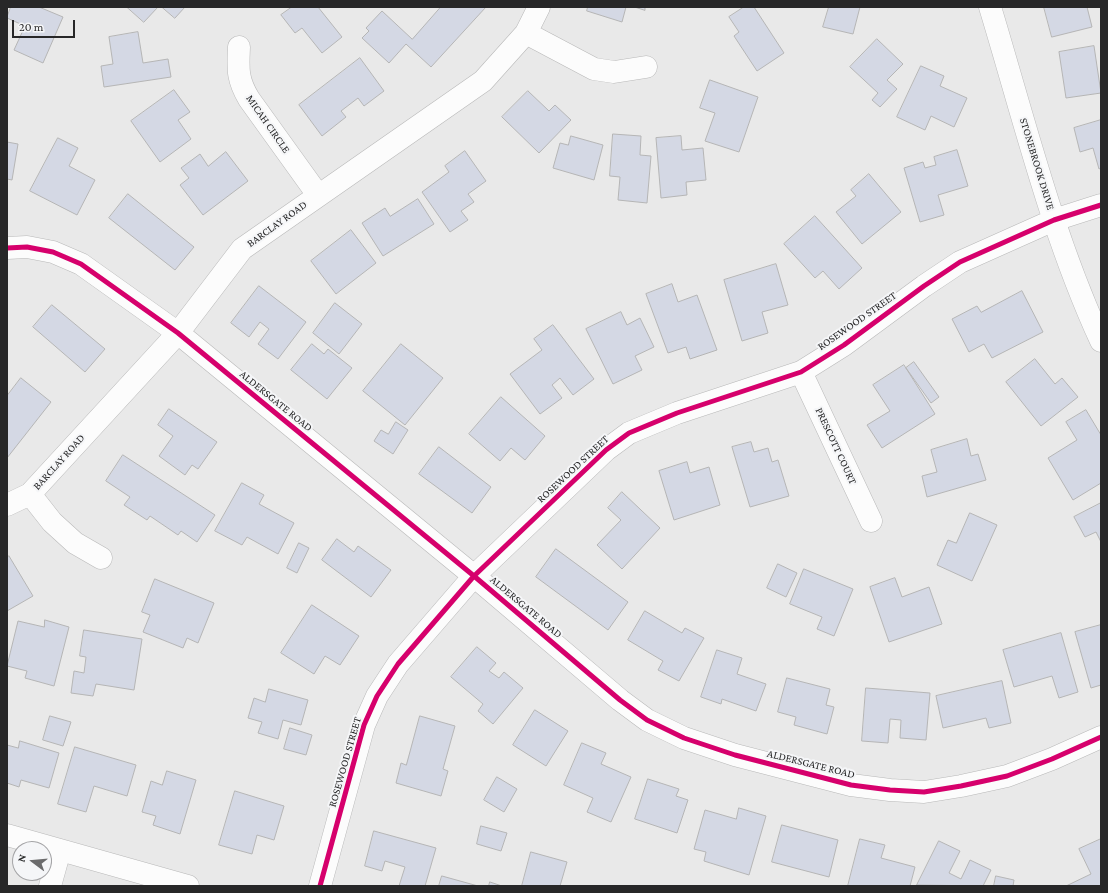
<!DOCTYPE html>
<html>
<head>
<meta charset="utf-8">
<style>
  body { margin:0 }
  #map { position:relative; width:1108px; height:893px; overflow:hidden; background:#e9e9e9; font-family:"Crimson Pro",serif }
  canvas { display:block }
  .frame { position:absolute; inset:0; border:8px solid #272728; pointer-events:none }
  .north { position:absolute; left:12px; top:841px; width:40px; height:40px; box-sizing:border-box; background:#f5f6f8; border:1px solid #a3a3a5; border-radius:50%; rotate:286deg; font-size:11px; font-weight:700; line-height:16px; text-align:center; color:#272728 }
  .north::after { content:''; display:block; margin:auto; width:14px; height:18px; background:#6b6b6c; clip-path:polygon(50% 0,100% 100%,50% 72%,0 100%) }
  .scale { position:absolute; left:12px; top:20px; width:63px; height:18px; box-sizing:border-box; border:2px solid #272728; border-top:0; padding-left:5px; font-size:12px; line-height:14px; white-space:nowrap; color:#272728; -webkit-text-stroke:3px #f5f6f8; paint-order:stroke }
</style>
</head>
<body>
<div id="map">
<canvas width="1108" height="893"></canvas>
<div class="frame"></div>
<div class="north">N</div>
<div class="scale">20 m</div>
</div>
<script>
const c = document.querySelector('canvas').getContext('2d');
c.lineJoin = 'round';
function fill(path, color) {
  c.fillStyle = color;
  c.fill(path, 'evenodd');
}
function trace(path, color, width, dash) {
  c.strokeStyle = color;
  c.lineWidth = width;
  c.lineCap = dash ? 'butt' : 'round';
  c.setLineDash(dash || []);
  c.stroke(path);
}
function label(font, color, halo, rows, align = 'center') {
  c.font = font + ' "Crimson Pro",serif';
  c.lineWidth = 4;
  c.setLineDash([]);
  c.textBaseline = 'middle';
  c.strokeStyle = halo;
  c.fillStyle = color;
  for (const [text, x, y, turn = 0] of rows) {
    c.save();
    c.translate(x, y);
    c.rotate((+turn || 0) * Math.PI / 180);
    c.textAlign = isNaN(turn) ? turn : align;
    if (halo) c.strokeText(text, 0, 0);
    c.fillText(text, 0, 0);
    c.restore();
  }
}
const building = new Path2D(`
  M11,7H39L63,17L43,63L14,50L25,26L7,18Z
  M127,7H158L144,22Z
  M162,7H185L175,18Z
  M292,7H318L342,37L322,53L302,28L295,33L281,15Z
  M441,7H486L431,67L406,44L389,63L362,38L369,31L366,28L382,11L412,39Z
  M588,7H626L622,22L587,11Z
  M635,7H645V10Z
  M744,7H754L784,53L757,71L734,36L739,32L729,17Z
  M829,7H860L853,34L823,27Z
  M1044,7H1087L1092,27L1052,37Z
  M138,32L143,63L168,59L171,77L104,87L101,66L113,64L109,37Z
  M877,39L903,64L887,80L897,89L880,107L872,100L878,93L850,67Z
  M1094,46L1101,93L1066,98L1059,52Z
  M360,58L384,91L364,106L358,98L341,111L346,117L322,136L299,105Z
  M921,66L944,76L940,86L967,98L954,127L931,116L925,130L897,117Z
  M710,80L758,97L739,152L705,141L715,113L700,108Z
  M174,90L190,112L178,120L191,139L160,162L131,121Z
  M528,91L549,111L555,105L571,120L539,153L502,117Z
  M1101,120V168L1099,169L1093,148L1080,152L1074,128Z
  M613,134L641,136L640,155L651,156L647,203L618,200L620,177L610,176Z
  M571,136L603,145L594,180L553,168L560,143L568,145Z
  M681,136L682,150L703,148L706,180L686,182L687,195L661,198L656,138Z
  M58,138L78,148L69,166L95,180L77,215L30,191Z
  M7,142L18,144L12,180L7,179Z
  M957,150L968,186L938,195L944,215L920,222L904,168L923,162L925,168L936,165L934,157Z
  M465,151L486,181L468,194L474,202L461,211L468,220L450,232L422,192L449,172L445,166Z
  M226,152L248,181L203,215L180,185L189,178L181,168L200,154L208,166Z
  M869,174L901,212L862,244L836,212L856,196L851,190Z
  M128,194L194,247L175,270L109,218Z
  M418,199L434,224L383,256L362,223L385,208L390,216Z
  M815,216L862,268L839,289L823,271L815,278L784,244Z
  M351,230L376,263L336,294L311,261Z
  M776,264L788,305L762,312L768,333L742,341L724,280Z
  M672,284L678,302L697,295L717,350L690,359L686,347L668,353L646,294Z
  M259,286L306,322L278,359L258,344L269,329L260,322L249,337L231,323Z
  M1022,291L1043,332L992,358L984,344L969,352L952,319L977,306L981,312Z
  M335,303L362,324L339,354L313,333Z
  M52,305L105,349L85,372L33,327Z
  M621,312L627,325L640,318L654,347L635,356L642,370L613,384L586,329Z
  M553,325L594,379L573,395L560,378L552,385L562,398L540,414L510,374L542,350L534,339Z
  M312,344L324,354L328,349L352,368L327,399L291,370Z
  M401,344L443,378L405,425L363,391Z
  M1035,359L1055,384L1062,378L1078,397L1041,426L1006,382Z
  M914,362L939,397L931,403L906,368Z
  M904,365L935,414L882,448L867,425L890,411L873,385Z
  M21,378L51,402L7,458V396Z
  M501,397L545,436L525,460L511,448L500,461L469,434Z
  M169,409L217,442L198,469L192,465L185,475L159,456L173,436L158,425Z
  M1086,410L1101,435V483L1073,500L1048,458L1077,440L1066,422Z
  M396,422L408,430L393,454L374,441L381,430L388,434Z
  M967,439L971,456L978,454L986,480L927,497L922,476L937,472L931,450Z
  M751,442L754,452L768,448L772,462L778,460L789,496L750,507L732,447Z
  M439,447L491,487L472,513L419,474Z
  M123,455L215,515L197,542L181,531L178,535L150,516L147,520L124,505L130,497L106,481Z
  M687,462L690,473L709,467L720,505L674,520L659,471Z
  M242,483L264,495L259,504L294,523L278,554L247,537L242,545L215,531Z
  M622,492L660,528L622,569L597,545L621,520L608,508Z
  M1101,503V542L1096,532L1085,537L1074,517Z
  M970,513L997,525L972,581L937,565L948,540L956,543Z
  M337,539L354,552L358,546L391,570L371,597L322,560Z
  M299,543L309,548L297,573L287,568Z
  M556,549L628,602L608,630L536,577Z
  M9,556L33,596L7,611V558Z
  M778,564L797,573L786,597L767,588Z
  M804,569L853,589L834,636L817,629L822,617L790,604Z
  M895,578L902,597L929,587L942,624L889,642L870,587Z
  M155,579L214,603L198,643L187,638L183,648L143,632L150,615L142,612Z
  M312,605L359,636L340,665L325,656L314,674L281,653Z
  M645,611L682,633L685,628L704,638L679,681L658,670L663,661L628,640Z
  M45,620L69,627L54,686L25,678L27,671L7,666L18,621L44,627Z
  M1101,625V685L1091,688L1075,632Z
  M84,630L142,639L134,690L96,684L93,696L71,693L74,671L84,673L86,657L80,656Z
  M1061,633L1078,692L1059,698L1052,676L1014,687L1003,650Z
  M477,647L496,663L489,671L499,678L504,672L523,688L493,724L478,711L483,704L451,677Z
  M717,650L742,658L737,674L766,684L756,711L722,699L721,704L701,697Z
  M787,678L830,689L826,705L834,707L827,734L794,725L796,717L778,712Z
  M1002,681L1011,723L989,728L986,718L943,728L936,696Z
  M866,688L930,693L926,740L900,738L901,720L890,719L888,743L862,741Z
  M269,689L308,700L301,725L283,720L278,739L258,733L262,722L248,718L254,698L265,702Z
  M535,710L568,731L546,766L513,745Z
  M50,716L71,722L63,746L43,740Z
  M420,716L455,726L443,769L448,771L441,796L396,783L401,763L406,765Z
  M290,728L312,735L306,755L284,749Z
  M20,741L59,753L49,788L21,780L19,787L7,783V745L18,748Z
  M582,743L606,753L601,764L631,777L611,822L587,812L593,798L564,785Z
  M75,747L136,765L127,796L94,786L86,812L58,804Z
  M167,771L196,780L180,834L153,825L156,816L142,812L151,781L162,785Z
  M497,777L517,789L504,812L484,800Z
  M648,779L679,789L676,796L688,800L677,833L635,819Z
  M235,791L284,806L274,840L257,835L252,854L219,845Z
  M739,808L766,816L749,875L704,861L706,852L694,849L705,810L736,819Z
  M782,825L838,840L829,877L772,862Z
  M481,826L507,833L501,851L477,844Z
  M374,831L436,848L425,886H399L405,867L385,861L382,871L365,866Z
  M860,839L885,845L881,858L915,867L910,886H848Z
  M1101,839V886H1066L1091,874L1079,849Z
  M939,841L960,851L949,873L961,879L970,860L991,870L983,886L917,885Z
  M531,852L567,862L560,886H522Z
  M442,876L478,886H439Z
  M996,876L1014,880L1013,886H994Z
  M490,882L502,886H489Z`);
const minor = new Path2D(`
  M990,7C1024,119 1052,235 1101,341
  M526,33L594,69L614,72L646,67
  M239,47C238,69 237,79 249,99L318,195
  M7,248L27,247L53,252L81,264L178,333L474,576L620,700L647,720L684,738L735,755L851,785L890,790L924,792L961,786L1007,776L1052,759L1101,737
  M801,372L871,521
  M30,494L52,522L75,543L101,558
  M7,505L30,494L178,333L242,249L483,81L526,33L539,7
  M7,835L188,886
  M50,886L60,850
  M320,886L364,725L377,696L398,664L474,576L606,450L629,433L677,413L801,372L844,345L924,286L960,262L1054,220L1101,205`);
const cycleway = new Path2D(`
  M7,248L27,247L53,252L81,264L178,333L474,576L620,700L647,720L684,738L735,755L851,785L890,790L924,792L961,786L1007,776L1052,759L1101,737
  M320,886L364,725L377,696L398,664L474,576L606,450L629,433L677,413L801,372L844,345L924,286L960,262L1054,220L1101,205`);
const streetNames = [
  ["MICAH CIRCLE",268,124,55],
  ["STONEBROOK DRIVE",1037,164,73],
  ["BARCLAY ROAD",277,224,-36],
  ["ROSEWOOD STREET",857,321,-35],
  ["ALDERSGATE ROAD",276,401,39],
  ["PRESCOTT COURT",836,446,65],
  ["BARCLAY ROAD",59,462,-48],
  ["ROSEWOOD STREET",573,469,-43],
  ["ALDERSGATE ROAD",526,607,40],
  ["ROSEWOOD STREET",345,762,-74],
  ["ALDERSGATE ROAD",811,764,14]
];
fill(building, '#d4d8e4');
trace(building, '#b5b5b5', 1);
trace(minor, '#b8b8b8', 23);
trace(minor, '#fcfcfc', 22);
trace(cycleway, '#d6006c', 5);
label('11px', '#272728', '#f5f6f8', streetNames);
</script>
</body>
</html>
